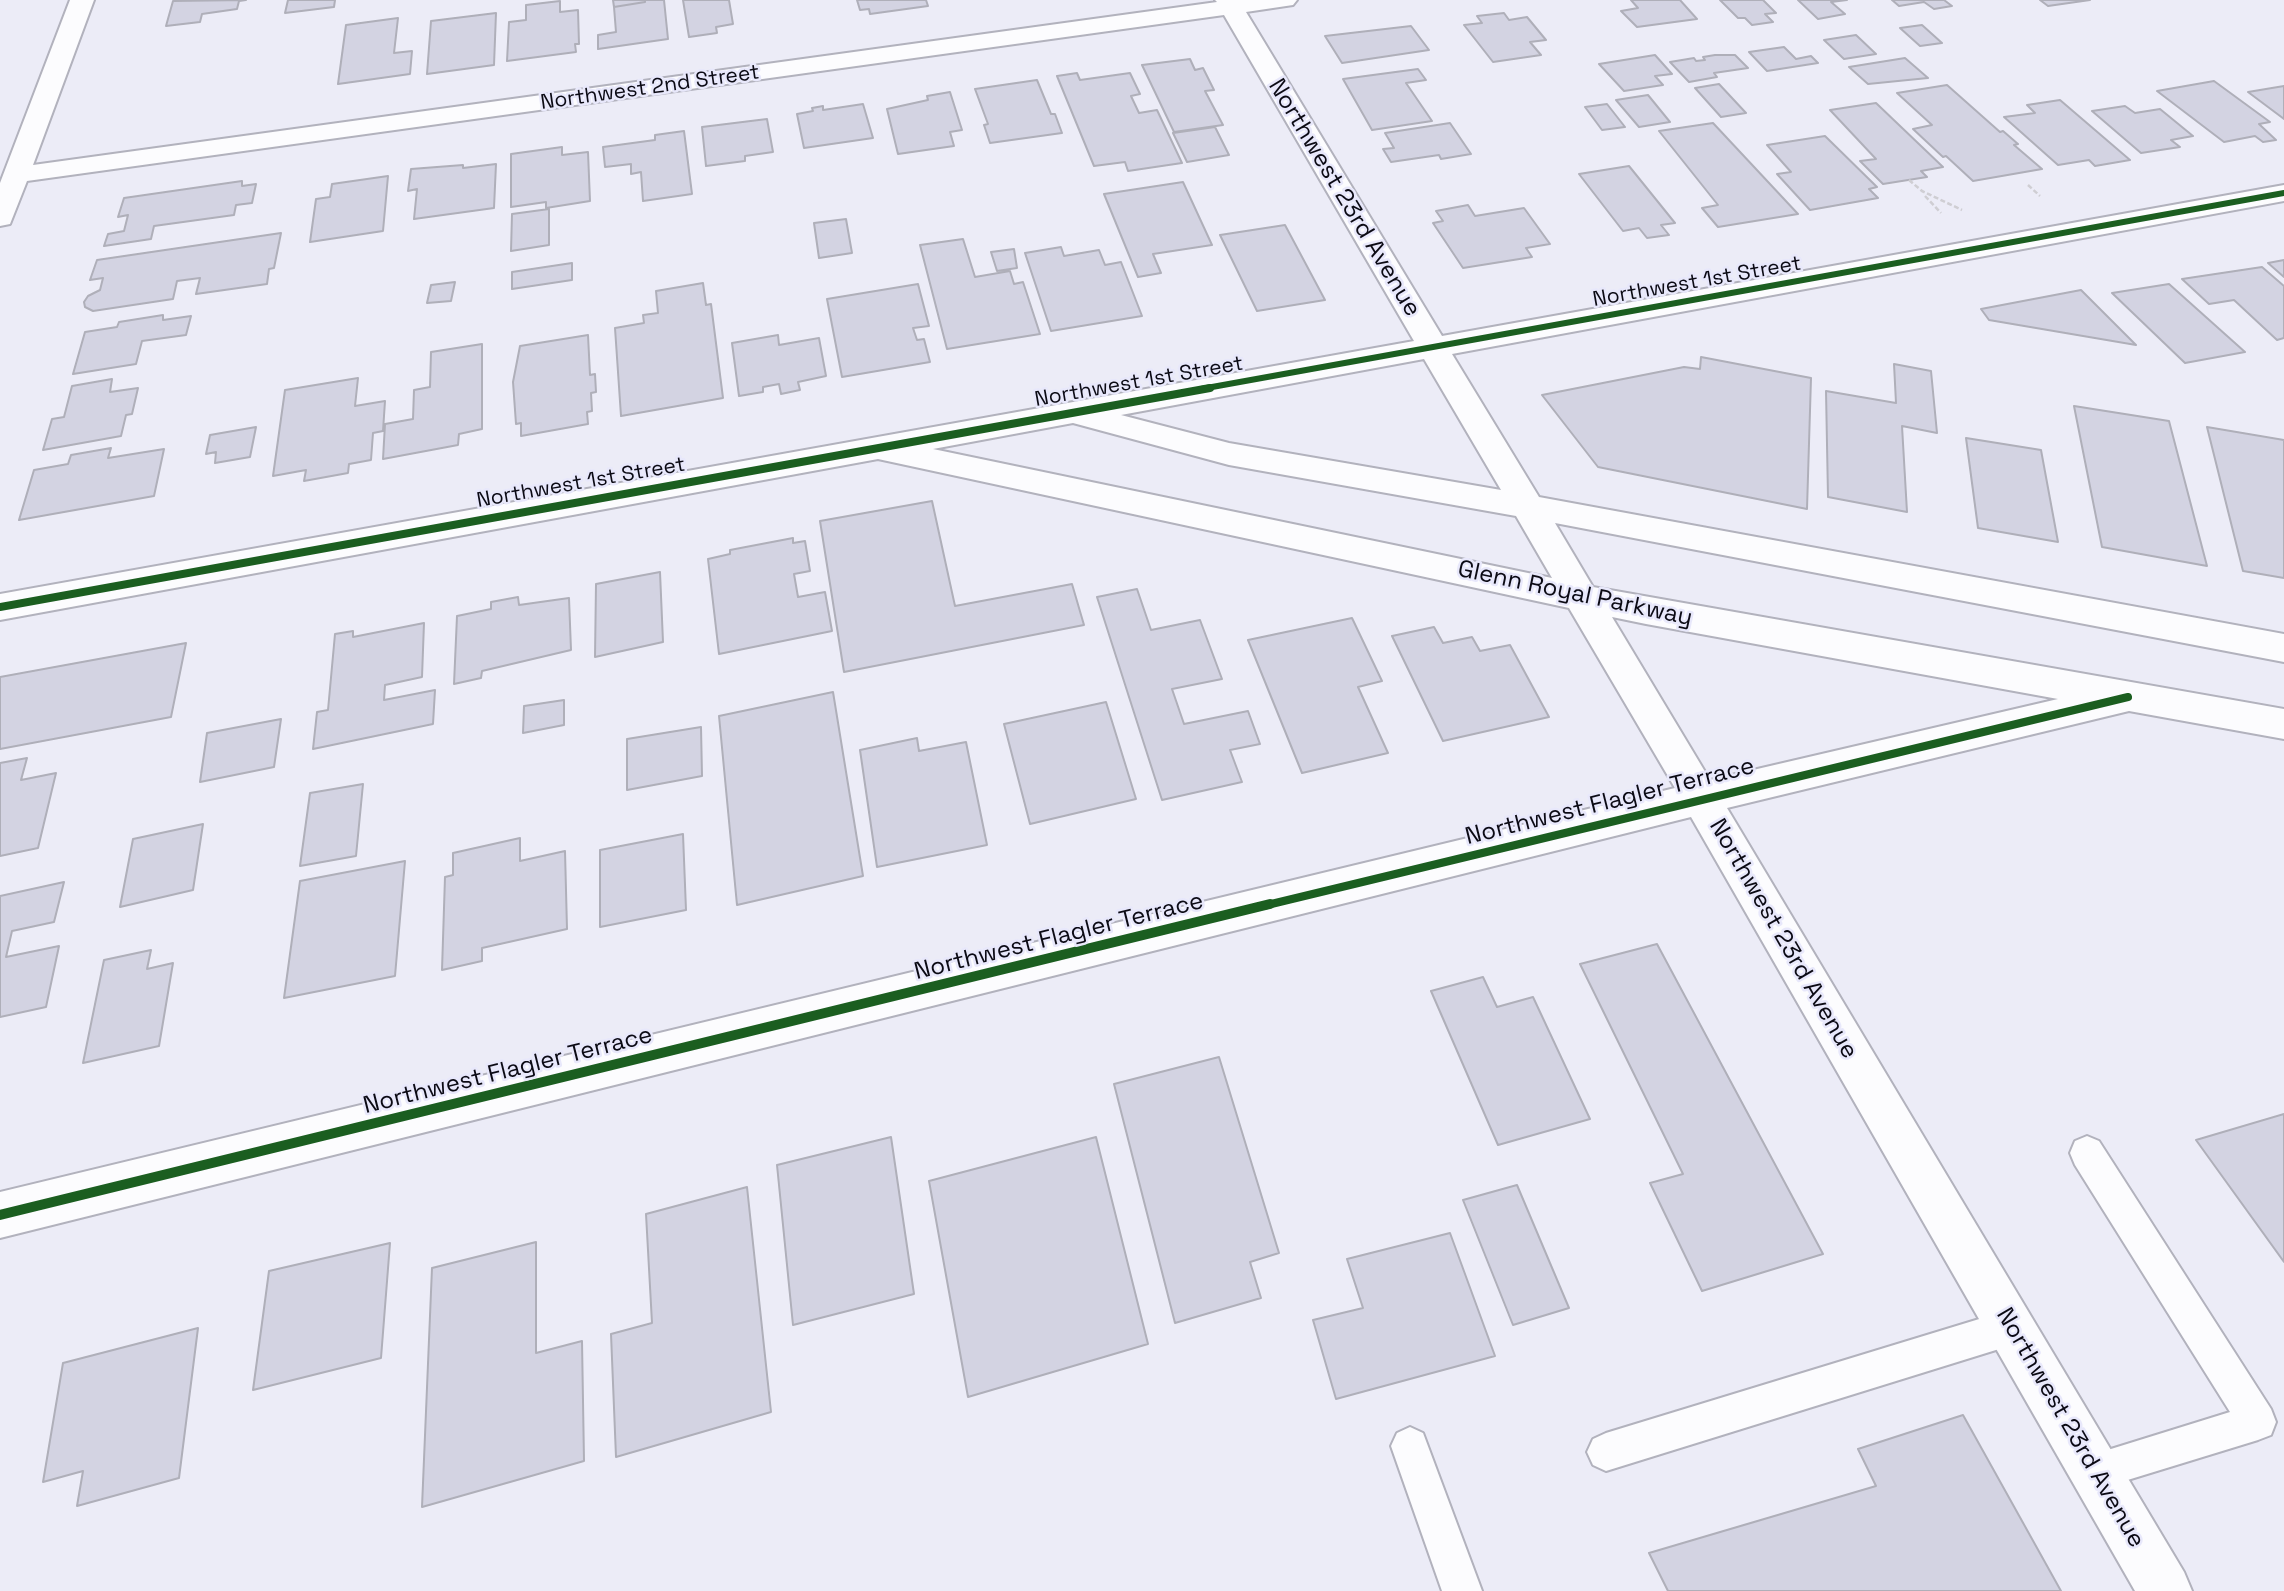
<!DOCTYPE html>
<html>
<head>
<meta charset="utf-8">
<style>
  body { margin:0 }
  canvas { display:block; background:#ececf7 }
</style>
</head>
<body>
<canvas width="2284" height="1591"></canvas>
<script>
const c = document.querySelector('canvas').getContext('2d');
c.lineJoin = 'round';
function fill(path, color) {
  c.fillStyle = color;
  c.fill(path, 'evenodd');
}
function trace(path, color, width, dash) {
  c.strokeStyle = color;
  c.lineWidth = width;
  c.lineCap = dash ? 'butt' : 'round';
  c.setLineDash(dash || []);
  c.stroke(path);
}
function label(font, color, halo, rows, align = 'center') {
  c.font = font + ' "Space Grotesk",sans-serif';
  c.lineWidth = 5;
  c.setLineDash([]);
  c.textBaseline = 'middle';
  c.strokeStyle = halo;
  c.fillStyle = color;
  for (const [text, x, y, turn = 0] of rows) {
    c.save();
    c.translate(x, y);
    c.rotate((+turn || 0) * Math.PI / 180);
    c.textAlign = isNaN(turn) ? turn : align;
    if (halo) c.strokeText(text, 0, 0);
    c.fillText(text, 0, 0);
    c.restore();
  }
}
const building = new Path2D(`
  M246,0L239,1L237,9L202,14L200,22L166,26L173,1Z
  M288,0H335L334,7L285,13Z
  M613,0H645V2L614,7Z
  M645,0H664L668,39L598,49V35L616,32L614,7L645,2Z
  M683,0H729L733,24L716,27L717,33L689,37Z
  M857,0H926L928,6L870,14L869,9L860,10Z
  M1631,0H1680L1697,19L1637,27L1621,11L1638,8Z
  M1720,0H1763L1776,13L1765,14L1773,22L1752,25L1745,18H1738Z
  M1798,0H1847L1831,2L1845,14L1818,19Z
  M1892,0H1944L1952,6L1934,9L1924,2L1899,6Z
  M2040,0H2090L2048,6Z
  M560,1V12L578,10L579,44H575L576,52L507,61L509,22L526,20V5Z
  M496,13L494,65L427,74L431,21Z
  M1504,13L1509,20L1527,17L1546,40L1530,42L1541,55L1493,62L1464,25L1482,23L1477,16Z
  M398,18L394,53L412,51L410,74L338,84L346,25Z
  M1922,25L1942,43L1920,46L1900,28Z
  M1411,26L1429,50L1342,63L1325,36Z
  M1856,35L1876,54L1844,59L1824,40Z
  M1784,47L1796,59L1811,56L1818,63L1767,71L1749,52Z
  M1655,55L1672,74L1655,76L1663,85L1624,91L1599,64Z
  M1715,55H1735L1748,68L1714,73L1717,77L1689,82L1670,62L1694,58L1696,61L1705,60L1703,57Z
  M1905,58L1928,78L1868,84L1849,67Z
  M1190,59L1195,70L1203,68L1214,90L1205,91L1223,125L1174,132L1142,65Z
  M1418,69L1426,80L1406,83L1432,121L1372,130L1343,79Z
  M1077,73L1080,80L1130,73L1140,94L1131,96L1139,113L1157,110L1182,163L1128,171L1125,162L1094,166L1057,76Z
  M1037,80L1051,114H1055L1062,133L990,143L984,125L988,124L975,89Z
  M2214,81L2270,122L2259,124L2276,140L2263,142L2255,136L2224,142L2157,91Z
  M1719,84L1746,113L1721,117L1695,88Z
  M1947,85L2000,132L2003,131L2018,144L2014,145L2042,169L1973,181L1946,156L1943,157L1913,129L1932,125L1897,93Z
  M2284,86V119L2248,92Z
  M950,92L962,130L950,132L954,146L898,154L887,109L928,100L927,96Z
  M1648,95L1670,122L1639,127L1616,100Z
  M2060,100L2130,160L2095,166L2089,160L2058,165L2004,117L2035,113L2027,105Z
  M1876,103L1943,167L1921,171L1927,177L1883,184L1860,161L1876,159L1830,110Z
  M863,104L873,138L804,148L797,114L813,111L812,108L823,106V110Z
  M1607,104L1625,127L1602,130L1585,107Z
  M2125,106L2135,113L2160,109L2193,136L2171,140L2180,147L2141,153L2092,111Z
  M767,119L773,152L745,156V161L706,166L702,127Z
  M1450,123L1471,154L1441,159L1439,155L1391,162L1383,149L1394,148L1385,133Z
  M1713,123L1798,214L1718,227L1702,208L1718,205L1659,131Z
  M1215,127L1229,155L1187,162L1173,133Z
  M684,131L692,194L643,201L641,172L631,174V164L605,167L603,147L655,140V135Z
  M1825,136L1877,187L1869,189L1878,198L1810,210L1777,174L1791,172L1767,145Z
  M562,147V155L588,152L590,201L546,208V202L511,207V154Z
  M496,164L494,208L414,219L417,189L408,191L411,169L463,165V168Z
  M1629,166L1675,223L1661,225L1669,235L1647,238L1639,228L1623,231L1579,174Z
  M388,176L383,231L310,242L316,199L330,197L332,184Z
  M242,181V186L256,184L252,203L236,205L234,215L154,226L151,239L104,246L108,234L124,231L128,215L118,217L124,198Z
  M1183,182L1212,245L1153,254L1161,273L1138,277L1104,194Z
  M1468,205L1475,216L1524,208L1550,244L1526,248L1532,257L1463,268L1433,223L1443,221L1436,211Z
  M549,209V245L511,251L512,214Z
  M846,219L852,253L819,258L814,223Z
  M1285,225L1325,300L1257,311L1220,235Z
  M281,233L274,268L269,269L267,284L196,294L200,278L177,281L173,299L93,311L85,307L84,302L88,296L100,290L103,278L90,280L97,260Z
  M963,239L975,277L1010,271L1014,284L1023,282L1040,334L947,349L920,245Z
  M1061,247L1064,256L1099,250L1105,265L1121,262L1142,316L1051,331L1025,253Z
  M1014,249L1017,268L997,271L991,252Z
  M2284,260V277L2268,263Z
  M572,263V280L512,289V272Z
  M2262,267L2284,286V338L2277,340L2234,300L2209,304L2182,279Z
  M455,282L451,301L427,303L431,285Z
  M703,283L706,305L711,304L723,398L621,416L615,328L644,323L643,315L658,313L656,291Z
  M918,284L929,326L913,328L917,340L924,339L930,362L842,377L827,299Z
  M2169,284L2245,352L2185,363L2112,293Z
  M2081,290L2136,345L1989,320L1981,309Z
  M163,315V320L191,316L186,335L142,341L136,364L73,374L85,332L117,327L119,322Z
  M588,335L590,375L595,374L596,392L591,393L592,411L587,412L588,424L521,436V423L516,424L513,382L520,346Z
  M778,335L779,345L819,338L826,376L798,382L800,390L781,394L779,384L763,387V392L739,396L732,343Z
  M482,344V429L459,434L458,445L383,459L385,424L413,419L414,390L430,387L431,352Z
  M1701,357L1811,378L1807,509L1598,467L1542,395L1684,367L1700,369Z
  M1894,364L1931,371L1937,433L1902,426L1907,512L1828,497L1826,391L1896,403Z
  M358,378L355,406L385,401L383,431L373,433L371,460L349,464L348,473L304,481L306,470L273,476L285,390Z
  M112,379L110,392L138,388L132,414L126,415L121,436L43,450L52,419L64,417L72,386Z
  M2074,406L2169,421L2207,566L2102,547Z
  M256,427L250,457L215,463L216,452L206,454L210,435Z
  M2207,427L2284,440V578L2243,571Z
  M1966,438L2041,450L2058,542L1978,528Z
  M111,448L108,458L164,449L154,496L19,520L34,470L68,464L71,455Z
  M932,501L955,606L1072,584L1084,625L844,672L820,521Z
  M793,538V543L805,541L810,571L794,574L798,597L825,592L832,631L719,654L708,559L730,554V550Z
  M660,572L663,642L595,657L596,584Z
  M1137,589L1151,630L1200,620L1222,679L1172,689L1184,724L1248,711L1260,744L1230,750L1242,782L1162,800L1097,597Z
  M518,597L519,605L569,598L571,650L482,671L481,678L454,684L457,616L491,609V602Z
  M1352,618L1382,681L1358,687L1388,753L1302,773L1248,640Z
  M424,623L422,677L385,685L384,700L435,690L433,724L313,749L317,712L328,710L335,634L353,631V637Z
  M1434,627L1443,643L1472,637L1480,651L1510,645L1549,717L1443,741L1392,636Z
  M186,643L171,717L0,749V677Z
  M833,692L863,876L737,905L719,716Z
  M564,700V725L523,733L524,706Z
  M1106,702L1136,799L1030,824L1004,724Z
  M281,719L274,767L200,782L207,733Z
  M701,727L702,776L627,790V739Z
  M917,738L919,751L966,742L987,845L877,867L860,750Z
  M27,758L21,780L56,773L38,848L0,856V763Z
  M363,784L356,856L300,866L310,793Z
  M203,824L193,890L120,907L133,839Z
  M683,834L686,910L600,927V850Z
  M520,838V861L565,851L567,929L482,948V961L442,970L445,877L453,875V853Z
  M405,861L395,976L284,998L300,881Z
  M64,882L54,922L12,931L6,957L59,946L46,1007L0,1017V896Z
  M1657,944L1823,1254L1702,1291L1650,1183L1683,1174L1580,964Z
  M151,950L147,969L173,963L159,1046L83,1063L104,960Z
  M1483,977L1497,1007L1533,997L1590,1119L1498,1145L1431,991Z
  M1219,1057L1279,1253L1250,1262L1261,1298L1175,1323L1114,1084Z
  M2284,1114V1262L2196,1140Z
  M891,1137L914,1294L793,1325L777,1165Z
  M1096,1137L1148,1344L968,1397L929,1181Z
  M1517,1185L1569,1308L1513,1325L1463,1200Z
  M747,1187L771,1412L616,1457L611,1334L652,1323L646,1214Z
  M1450,1233L1495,1356L1336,1399L1313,1320L1363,1308L1347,1259Z
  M536,1242V1353L582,1341L584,1461L422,1507L432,1268Z
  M390,1243L381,1358L253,1390L269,1271Z
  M198,1328L179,1478L77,1506L83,1471L43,1482L63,1363Z
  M1963,1415L2061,1591H1668L1649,1553L1876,1486L1858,1449Z`);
const path = new Path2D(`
  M1909,180L1922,191L1962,210
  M2028,185L2040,196
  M1925,196L1941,213`);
const service = new Path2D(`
  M2087,1136L2099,1141L2271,1409L2276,1422L2271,1435L2258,1440L2095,1490L2082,1484L2076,1471L2082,1458L2230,1412L2075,1165L2070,1153L2075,1141Z
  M2012,1309L2025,1314L2030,1327L2025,1340L2012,1345L1606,1471L1593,1465L1587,1452L1593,1439L1606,1433Z
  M1410,1427L1423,1433L1482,1591H1442L1391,1446L1397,1433Z`);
const minor = new Path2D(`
  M70,0H94L33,165L1217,2L1215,0H1297L1293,5L1246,12L1442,336L2284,185V201L1452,354L1539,497L2284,634V662L1555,523L1593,587L2284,709V739L2129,711L1727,808L2184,1572L2192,1591H2135L1691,817L0,1238V1192L1675,788L1569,608L878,459L0,620V594L1414,341L1224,15L27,181L10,224L0,226V183ZM1424,359L1501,490L1229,443L1121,415ZM1073,423L1229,465L1516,516L1552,578L933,449ZM1612,617L1646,624L2058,699L1710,780Z`);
const cyclewayFar2 = new Path2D(`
  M1201,389L2284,193`);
const cyclewayFar1 = new Path2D(`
  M0,607L1210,388
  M1263,906L2128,697`);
const cycleway = new Path2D(`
  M0,1215L1270,904`);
const farStreetnames = [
  ["Northwest 2nd Street",650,88,-8],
  ["Northwest 1st Street",1697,282,-10],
  ["Northwest 1st Street",1139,382,-10],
  ["Northwest 1st Street",581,483,-10]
];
const streetNames = [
  ["Northwest 23rd Avenue",1344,198,59],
  ["Glenn Royal Parkway",1575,594,12],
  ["Northwest Flagler Terrace",1610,802,-14],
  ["Northwest Flagler Terrace",1059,937,-14],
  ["Northwest 23rd Avenue",1783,939,60],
  ["Northwest Flagler Terrace",508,1071,-14],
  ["Northwest 23rd Avenue",2070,1428,60]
];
fill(building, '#d3d3e2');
trace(building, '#afafb9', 2);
trace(service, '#b2b2bd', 4);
trace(minor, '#b2b2bd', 4);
trace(path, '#cfced3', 2.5, [5, 2.5]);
fill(service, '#fcfcfe');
fill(minor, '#fcfcfe');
trace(cyclewayFar2, '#1b5e20', 6);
trace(cyclewayFar1, '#1b5e20', 8);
trace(cycleway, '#1b5e20', 10);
label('21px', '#0b0a14', '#e8e8fb', farStreetnames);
label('24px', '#0b0a14', '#e8e8fb', streetNames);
</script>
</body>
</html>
